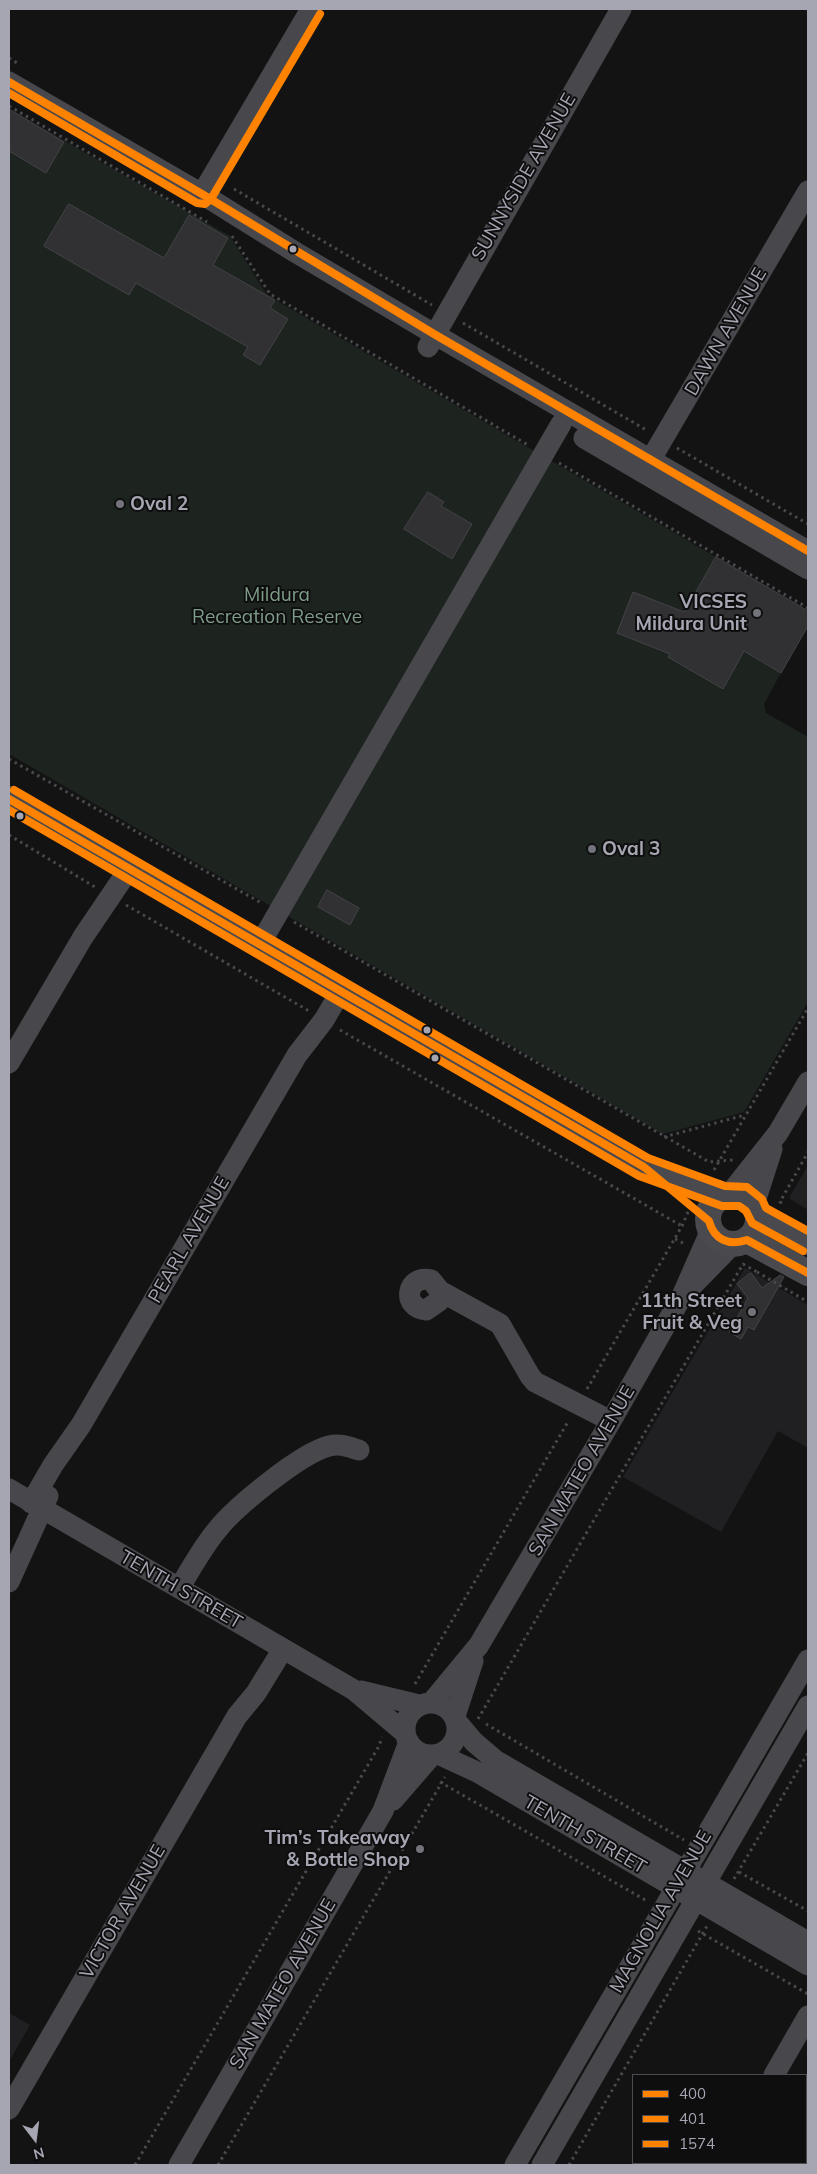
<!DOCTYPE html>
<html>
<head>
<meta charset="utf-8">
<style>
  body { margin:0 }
  #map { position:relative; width:817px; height:2174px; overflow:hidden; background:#131314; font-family:Mulish,sans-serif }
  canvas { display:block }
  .frame { position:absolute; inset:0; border:10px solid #a6a6b3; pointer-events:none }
  .legend { position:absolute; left:632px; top:2074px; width:175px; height:90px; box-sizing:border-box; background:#0e0e0f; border:1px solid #4b4b51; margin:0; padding:6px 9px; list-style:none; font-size:15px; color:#a6a6b3 }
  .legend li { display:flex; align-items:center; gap:10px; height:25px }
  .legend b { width:25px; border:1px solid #4b4b51 }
  .north { position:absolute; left:10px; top:2114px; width:50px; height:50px; -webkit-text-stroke:4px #0e0e0f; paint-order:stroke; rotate:165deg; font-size:14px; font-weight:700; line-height:20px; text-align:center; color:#a6a6b3 }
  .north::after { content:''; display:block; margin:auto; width:18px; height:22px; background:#a6a6b3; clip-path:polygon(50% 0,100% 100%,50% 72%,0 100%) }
</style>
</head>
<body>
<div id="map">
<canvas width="817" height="2174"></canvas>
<div class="frame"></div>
<ul class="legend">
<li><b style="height:6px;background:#ff8200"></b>400</li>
<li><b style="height:6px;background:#ff8200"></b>401</li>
<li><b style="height:6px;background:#ff8200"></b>1574</li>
</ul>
<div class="north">N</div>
</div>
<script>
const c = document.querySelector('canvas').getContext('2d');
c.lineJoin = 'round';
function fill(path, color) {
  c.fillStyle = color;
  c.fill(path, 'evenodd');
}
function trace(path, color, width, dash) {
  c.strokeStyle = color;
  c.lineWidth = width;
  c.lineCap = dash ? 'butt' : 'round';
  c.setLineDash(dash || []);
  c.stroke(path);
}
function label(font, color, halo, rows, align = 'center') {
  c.font = font + ' Mulish,sans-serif';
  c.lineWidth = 4;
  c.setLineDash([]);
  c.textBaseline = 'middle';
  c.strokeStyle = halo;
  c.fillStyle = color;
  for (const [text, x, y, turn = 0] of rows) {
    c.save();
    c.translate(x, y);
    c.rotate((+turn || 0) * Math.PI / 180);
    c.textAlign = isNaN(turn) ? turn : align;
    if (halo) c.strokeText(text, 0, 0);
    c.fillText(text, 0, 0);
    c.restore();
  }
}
const built = new Path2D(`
  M808,1165V1210L789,1198Z
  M745,1268L808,1305V1448L778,1431L721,1532L623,1477Z
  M9,2013L30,2025L9,2062Z`);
const green = new Path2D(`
  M9,109L230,236L267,295L716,557L695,593L747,641L760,661L781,673L764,704L766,713L808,737V1002L744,1112L663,1134L9,754Z`);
const building = new Path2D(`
  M9,109L64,142L46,173L9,151Z
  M69,204L164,258L189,215L228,238L213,265L275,300L270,308L288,319L260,365L243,355L248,347L136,283L129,295L44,246Z
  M428,492L444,502L441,506L472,524L452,559L404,529Z
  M716,557L808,611V626L781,673L744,651L723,689L668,657L670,654L617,633L633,592L684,612Z
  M327,890L359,908L350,925L318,907Z
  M751,1273L762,1288L780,1275L784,1277L754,1330L748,1327L741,1339L729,1332L748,1298L737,1284Z`);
const path = new Path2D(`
  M9,58L19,64
  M9,106L207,222
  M234,189L432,305
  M232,236L270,294L528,445
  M463,323L648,431
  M677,448L808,524
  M559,463L808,608
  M9,759L263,904
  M9,835L95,887
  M126,905L309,1011
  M294,922L709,1162L733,1160
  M340,1030L682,1226
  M664,1137L745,1115
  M714,1170L808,1008
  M782,1203L780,1202L808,1152
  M675,1239L685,1244
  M757,1272L808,1302
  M587,1389L682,1226L691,1205
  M415,1684L569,1420
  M478,1719L743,1264L757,1272L758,1270
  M486,1724L684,1840
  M440,1782L647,1901
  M739,1872L808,1911
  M734,1879L808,1753
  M698,1931L808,1994
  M135,2165L379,1746L382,1737
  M218,2165L445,1777
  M569,2165L707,1926`);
const minor = new Path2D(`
  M9,82L202,194L295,252L434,334L808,551
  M202,194L311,9
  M428,347L621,9
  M584,438L808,569
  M644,471L808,191
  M260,944L561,424
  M9,1063L83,937L129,869
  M729,1195L778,1133L808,1082
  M754,1205L772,1149
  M691,1287L733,1244
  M440,1291L439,1301L426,1310C401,1308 406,1274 431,1280L440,1291L500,1324L530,1376L535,1382L611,1421
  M9,1489L354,1690L405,1733
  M31,1503L53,1465L81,1425L297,1055L324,1020L341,991
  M9,1582L48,1496
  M179,1588C191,1569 202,1548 217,1530C235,1507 301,1453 329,1446C340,1443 349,1447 359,1450
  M361,1691L419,1705
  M432,1702L479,1645L611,1421L682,1296L711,1230
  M405 1729a26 26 0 1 1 52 0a26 26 0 1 1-52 0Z
  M455,1716L473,1661
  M457,1722L474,1742L495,1760L808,1942
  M438,1754L477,1772L808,1965
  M393,1800L432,1755
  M774,2075L808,2016
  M9,2109L237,1716L256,1693L283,1649
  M179,2165L383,1811L409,1742
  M515,2165L808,1660
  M542,2165L808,1706
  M722,2165L724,2163`);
const major = new Path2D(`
  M9,799L644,1167L724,1196
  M708 1219a25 25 0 1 1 50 0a25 25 0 1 1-50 0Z
  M758,1215L808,1242
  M747,1240L808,1273`);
const bus1 = new Path2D(`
  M9,82L202,194L434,334L808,551
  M9,799L644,1167L709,1221C714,1240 729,1246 747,1240L808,1273`);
const bus2 = new Path2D(`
  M9,93L197,203L205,204L211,199L320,14
  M9,810L639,1176L722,1206H739L746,1211L752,1223L803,1251`);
const bus3 = new Path2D(`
  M14,790L648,1158L725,1186L747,1187L762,1199L766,1208L808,1231`);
const markers = [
  [293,249,4.5,"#a6a6b3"],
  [120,504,5,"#73737b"],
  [757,613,5,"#73737b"],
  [20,816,4.5,"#a6a6b3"],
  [592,849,5,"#73737b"],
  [427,1030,4.5,"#a6a6b3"],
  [435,1058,4.5,"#a6a6b3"],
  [752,1312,5,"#73737b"],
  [420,1849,5,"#73737b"]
];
const streetNames = [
  ["SUNNYSIDE AVENUE",524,177,-60],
  ["DAWN AVENUE",726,332,-60],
  ["PEARL AVENUE",189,1240,-60],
  ["SAN MATEO AVENUE",582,1471,-60],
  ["TENTH STREET",181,1590,30],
  ["TENTH STREET",585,1835,30],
  ["VICTOR AVENUE",123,1912,-60],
  ["MAGNOLIA AVENUE",661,1912,-60],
  ["SAN MATEO AVENUE",283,1984,-60]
];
const poiNames = [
  ["Oval 2",130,504,"left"],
  ["VICSES",747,602],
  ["Mildura Unit",747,624],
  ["Oval 3",602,849,"left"],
  ["11th Street",742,1301],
  ["Fruit & Veg",742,1323],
  ["Tim’s Takeaway",410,1838],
  ["& Bottle Shop",410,1860]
];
const parkNames = [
  ["Mildura",277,595],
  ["Recreation Reserve",277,617]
];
fill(built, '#202022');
fill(green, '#1d2420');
fill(building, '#313133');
trace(building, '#434347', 1);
trace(path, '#49494d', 3, [2.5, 4]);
trace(minor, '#48484c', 21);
trace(major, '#4a4a4e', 26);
trace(bus1, '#ff8200', 8);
trace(bus2, '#ff8200', 8);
trace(bus3, '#ff8200', 8);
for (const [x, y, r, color] of markers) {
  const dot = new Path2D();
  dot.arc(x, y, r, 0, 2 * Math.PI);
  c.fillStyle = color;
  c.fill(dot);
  trace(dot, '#0e0e0f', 2);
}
label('19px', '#a6a6b3', '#0e0e0f', streetNames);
label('bold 19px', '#a6a6b3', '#0e0e0f', poiNames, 'right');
label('19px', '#7e9d88', '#0e0e0f', parkNames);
</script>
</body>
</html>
